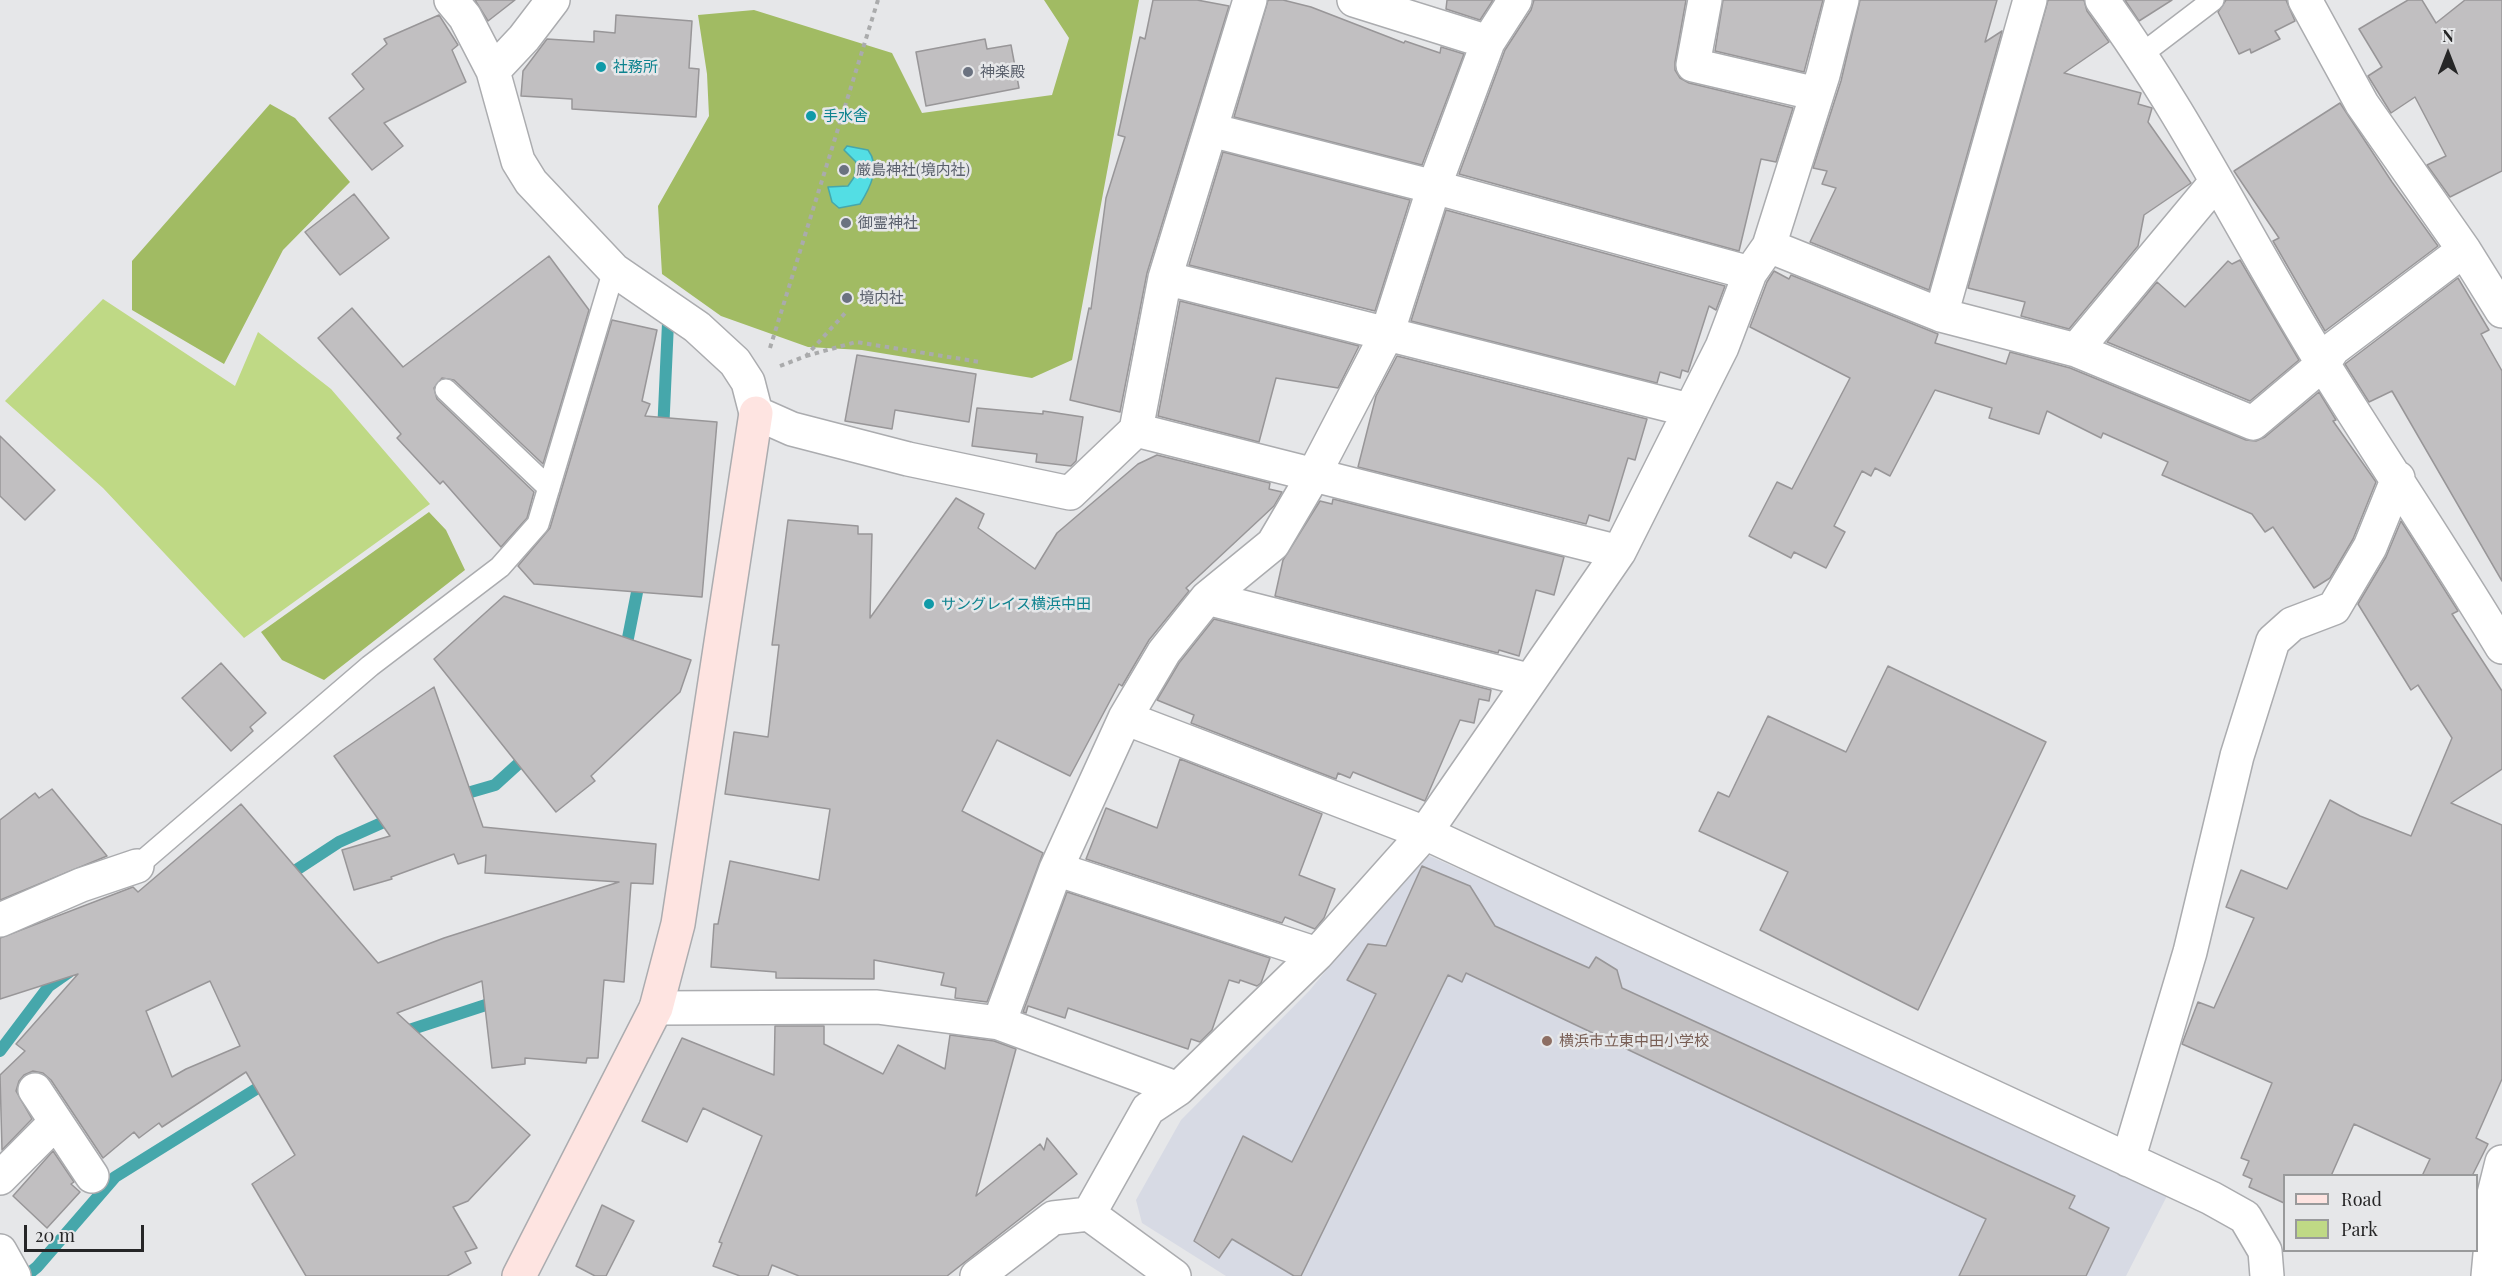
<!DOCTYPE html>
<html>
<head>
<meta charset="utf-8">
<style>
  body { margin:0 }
  #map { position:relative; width:2502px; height:1276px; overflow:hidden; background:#e6e7e9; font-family:"Playfair Display",serif }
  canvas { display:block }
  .legend { position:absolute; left:2283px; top:1174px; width:195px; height:78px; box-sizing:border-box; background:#e6e7e9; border:2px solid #999a9b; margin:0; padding:8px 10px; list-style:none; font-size:18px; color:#262627 }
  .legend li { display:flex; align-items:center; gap:12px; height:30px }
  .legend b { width:30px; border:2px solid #999a9b }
  .north { position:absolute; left:2418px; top:24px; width:60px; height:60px; -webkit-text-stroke:4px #e6e7e9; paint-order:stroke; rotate:0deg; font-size:16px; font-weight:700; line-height:24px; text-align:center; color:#262627 }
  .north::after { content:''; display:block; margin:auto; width:21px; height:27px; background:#262627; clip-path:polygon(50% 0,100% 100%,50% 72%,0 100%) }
  .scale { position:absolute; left:24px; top:1225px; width:120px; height:27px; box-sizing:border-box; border:3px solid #262627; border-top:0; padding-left:8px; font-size:18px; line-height:21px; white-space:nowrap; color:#262627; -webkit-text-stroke:4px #e6e7e9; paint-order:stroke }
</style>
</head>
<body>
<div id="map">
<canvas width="2502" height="1276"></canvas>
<ul class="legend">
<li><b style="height:8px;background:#fee4e1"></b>Road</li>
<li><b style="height:16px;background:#bfd985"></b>Park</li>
</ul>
<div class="north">N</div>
<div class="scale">20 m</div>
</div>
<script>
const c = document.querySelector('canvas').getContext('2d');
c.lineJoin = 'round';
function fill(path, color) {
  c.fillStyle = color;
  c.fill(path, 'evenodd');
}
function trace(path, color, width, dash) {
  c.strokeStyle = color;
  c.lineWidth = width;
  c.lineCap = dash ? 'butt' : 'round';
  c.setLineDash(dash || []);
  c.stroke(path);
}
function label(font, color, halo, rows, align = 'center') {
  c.font = font + ' "Playfair Display","Noto Sans JP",serif';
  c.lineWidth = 5;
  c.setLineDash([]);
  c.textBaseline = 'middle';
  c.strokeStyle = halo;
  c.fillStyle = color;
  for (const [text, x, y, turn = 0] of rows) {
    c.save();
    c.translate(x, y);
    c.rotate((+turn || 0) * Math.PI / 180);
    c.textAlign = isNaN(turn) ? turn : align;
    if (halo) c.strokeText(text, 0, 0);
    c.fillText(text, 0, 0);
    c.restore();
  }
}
const built = new Path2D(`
  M1423,853L1710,981L2167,1196L2126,1276H1226L1142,1223L1136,1200L1181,1120L1310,990Z`);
const green = new Path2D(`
  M103,299L235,386L258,332L331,389L430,504L244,638L103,488L5,401Z`);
const forest = new Path2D(`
  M1044,0H1139L1072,360L1032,378L862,350L808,347L721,316L662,274L658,206L709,116L707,74L698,15L754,10L892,53L922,113L1052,95L1069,38Z
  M270,104L295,118L350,182L283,250L224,364L132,310V261Z
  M429,512L446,530L465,570L324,680L282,660L261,632Z`);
const water = new Path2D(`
  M847,146L868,150C881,167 870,188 860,204L839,208L832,202L828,187L848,186L855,176L856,162L844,150Z`);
const stream = new Path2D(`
  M663,433L668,323
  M622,653L627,643L640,577
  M457,796L495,785L528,755
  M284,878L339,842L395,817
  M400,1033L501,1000
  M0,1051L49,986L69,972
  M26,1276L37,1267L115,1177L269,1081`);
const building = new Path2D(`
  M475,0H515L488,21Z
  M1153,0H1197L1229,6L1147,273L1120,412L1070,400L1089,308L1091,309L1106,198L1125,137L1118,135L1140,37L1145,39Z
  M1268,0H1283L1311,7L1404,43L1405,41L1440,53L1441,47L1464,54L1422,165L1234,117Z
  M1447,0H1493L1480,20L1446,9Z
  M1534,0H1686L1675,62V70L1680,78L1689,83L1793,108L1776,162L1761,159L1739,251L1459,174L1505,50L1531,10Z
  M1723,0H1823L1804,72L1715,51Z
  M1860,0H1997L1985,42L2002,31L1929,290L1810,242L1836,188L1822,184L1827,171L1813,168L1841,81Z
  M2048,0H2084L2087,11L2109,42L2064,73L2141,93L2138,104L2152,108L2148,122L2191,183L2144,215L2138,246L2069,329L2021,316L2025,302L1968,288Z
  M2125,0H2172L2139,21Z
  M2226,0H2286L2295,21L2275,31L2280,39L2251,53L2250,49L2239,54L2218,12Z
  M2408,0H2422L2436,23L2465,0H2502V171L2450,197L2427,165L2446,156L2415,97L2391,113L2368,76L2382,67L2359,29Z
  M439,15L458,45L452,50L466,82L384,123L403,146L372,170L329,118L364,89L352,74L387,44L384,39Z
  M616,15L692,21L689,68L699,69L696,117L572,109V99L521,96L523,71L547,39L594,42V31L615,33Z
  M985,39L987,49L1011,45L1019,88L926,106L916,52Z
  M2340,103L2392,182L2438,246L2325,331L2273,241L2279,238L2234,171Z
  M1223,152L1410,200L1375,311L1189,265Z
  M354,194L389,238L340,275L305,232Z
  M1446,210L1725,286L1716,310L1709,306L1688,372L1682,370L1680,378L1660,372L1657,383L1411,321Z
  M549,256L589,310L543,464L454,380L442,378L434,388L437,399L534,492L527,518L501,547L443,481L440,484L397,438L401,434L318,338L352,308L403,367Z
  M2240,260L2299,360L2250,401L2107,342L2157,282L2185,307L2228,261L2232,264Z
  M1774,271L1789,279L1791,275L1938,334L1935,343L2006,364L2010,352L2070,368L2246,440L2256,441L2265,437L2319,392L2336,420L2333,421L2376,482L2353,539L2330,578L2314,588L2273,527L2265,532L2252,514L2162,475L2168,462L2103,433L2101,438L2047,411L2039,434L1989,418L1992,408L1935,390L1890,476L1875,468L1871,476L1862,471L1834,526L1845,532L1826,568L1794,552L1791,558L1749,536L1777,482L1792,489L1850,378L1750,327L1767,282Z
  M2458,278L2489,330L2481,334L2502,371V581L2392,391L2369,402L2345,364Z
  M1180,301L1359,346L1338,388L1276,378L1259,442L1158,416Z
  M612,320L657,330L642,401L650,404L645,416L717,422L702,597L534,584L518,566L550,528Z
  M857,355L976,374L969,422L895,410L892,429L845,421Z
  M1397,356L1647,419L1635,460L1628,458L1609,521L1589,515L1586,524L1358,467L1376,396Z
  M977,408L1043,414V411L1083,417L1076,461L1071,466L1036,462L1037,454L972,446Z
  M0,436L55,490L25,520L0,496Z
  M1157,455L1270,483L1269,489L1282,492L1274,506L1186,588L1189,591L1149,640L1122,686L1119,684L1070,776L997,740L962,811L1043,853L987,1002L955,998L956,988L941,985L944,973L874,960V979L776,978V972L711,967L714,924H718L730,861L819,880L830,809L725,794L734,732L768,737L779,645H772L788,520L858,526V534H872L870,618L956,498L984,514L978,528L1035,569L1057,533L1138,464Z
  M1333,499L1564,557L1554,595L1536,590L1519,656L1499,650L1498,653L1275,596L1283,560L1320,501L1332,504Z
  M2401,521L2458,611L2452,614L2502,691V769L2451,803L2502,825V1079L2476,1138L2488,1144L2472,1176H2422L2430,1159L2354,1124L2331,1176H2284V1203L2249,1187L2252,1179L2243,1175L2249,1161L2241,1158L2272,1083L2182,1044L2198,1002L2214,1008L2254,918L2226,907L2241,870L2287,889L2330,800L2360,816L2411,836L2452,738L2418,685L2411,690L2358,604L2386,557Z
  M504,596L691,660L680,692L591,776L595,781L556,812L434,659Z
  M1214,619L1491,690L1489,701L1479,699L1474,723L1460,720L1425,801L1353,772L1350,778L1338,773L1336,779L1191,723L1194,715L1157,700L1179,663Z
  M221,663L266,713L250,727L253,731L231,751L182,698Z
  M1888,666L2046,742L1918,1010L1760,930L1788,872L1699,831L1718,792L1729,797L1768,716L1846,752Z
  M434,687L483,827L656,844L653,884L631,883L624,982L604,980L598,1058H587L586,1063L525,1058V1064L492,1068L482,981L397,1013L530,1135L468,1201L453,1207L477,1248L465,1252L471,1263L447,1276H306L252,1184L295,1155L246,1072L162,1127L159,1123L139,1138L134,1132L103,1158L51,1080L43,1073L33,1071L24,1075L19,1081L16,1091L32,1119L2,1150L0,1075L25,1051L16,1044L78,974L0,999V938L133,887L138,892L241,804L378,963L444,938L619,882L485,873L486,855L458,864L454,854L391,877L392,879L354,890L342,850L390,836L334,756ZM210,981L240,1046L186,1069L172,1077L146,1011Z
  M1180,759L1322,814L1299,875L1335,889L1324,918L1315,929L1285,917L1282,923L1086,859L1106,808L1157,828Z
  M52,789L107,856L0,900V820L35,793L39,798Z
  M1422,866L1470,886L1495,926L1589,968L1596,957L1617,970L1622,988L2075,1196L2069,1208L2109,1228L2086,1276H1959L1986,1219L1466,973L1462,982L1448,975L1301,1276H1294L1232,1239L1219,1258L1194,1241L1243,1136L1292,1162L1376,994L1347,980L1368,944L1386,946Z
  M1067,892L1270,958L1261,983L1257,986L1240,980L1239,983L1229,980L1212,1030L1200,1042L1191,1039L1188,1049L1068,1008L1065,1018L1028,1006L1026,1013L1023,1012Z
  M775,1026H824V1044L883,1074L898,1045L945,1069L950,1035L994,1041L1016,1049L976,1196L1040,1144L1044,1150L1047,1138L1077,1174L947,1276H799L772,1265L768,1276H740L713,1266L722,1243L719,1242L762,1136L703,1108L687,1142L642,1121L682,1038L774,1075Z
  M53,1151L74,1182L71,1184L80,1192L47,1228L13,1196Z
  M602,1205L634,1221L606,1276H595L576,1266Z`);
const path = new Path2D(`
  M770,348L878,0
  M806,356L856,342L980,362
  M780,366L806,356L847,311`);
const lane = new Path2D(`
  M2142,54L2213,0
  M446,390L549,488
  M137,866L370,666L500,567L538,524L614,270`);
const street = new Path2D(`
  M451,0L465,17L493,71L518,161L531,182L614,270L697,327L735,362L748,382L756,413L792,429L908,459L1070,493L1136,430L1165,278L1250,0
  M1354,0L1488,42
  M1705,0L1693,65L1817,94
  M2102,0C2186,114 2248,243 2323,364C2382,459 2444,551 2502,647
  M2305,0L2362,104L2464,250L2502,311
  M493,71L524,38L553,0
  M1211,130L1434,187L1750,273
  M1769,246L1941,315L2076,350L2253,423L2323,364L2333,349L2464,250
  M1165,278L1689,410
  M1941,315L2030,0
  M2076,350L2216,182
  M1136,430L1619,552
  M1207,598L1528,680
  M1125,718L1425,833L2211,1198L2245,1217L2265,1251L2267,1276
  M1056,869L1317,954
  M0,920L81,885L137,866
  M656,1008L877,1007L999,1023L1178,1089
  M999,1023L1056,869L1125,718L1164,652L1207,598L1273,544L1313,476L1387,334L1434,187L1488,42L1515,0
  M35,1090L92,1176
  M2128,1160L2190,952L2237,756L2273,641L2292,624L2334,608L2370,547L2398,478
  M0,1178L56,1122
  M0,1251L14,1276
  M977,1276L1053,1218L1089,1214
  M1174,1276L1089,1214L1148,1109L1178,1089L1317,954L1425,833L1619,552L1722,347L1750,273L1769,246L1823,75L1842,0
  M2488,1276L2492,1233L2490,1210L2502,1162`);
const secondary = new Path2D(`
  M519,1276L656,1008L678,924L756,413`);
const markers = [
  [601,67,6,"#0f9aa8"],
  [968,72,6,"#6b7280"],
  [811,116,6,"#0f9aa8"],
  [844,170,6,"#6b7280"],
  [846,223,6,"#6b7280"],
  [847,298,6,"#6b7280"],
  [929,604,6,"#0f9aa8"],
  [1547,1041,6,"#8d6e63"]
];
const cultureNames = [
  ["社務所",613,67],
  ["手水舎",823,116],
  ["サングレイス横浜中田",941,604]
];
const worshipNames = [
  ["神楽殿",980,72],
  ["厳島神社(境内社)",856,170],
  ["御霊神社",858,223],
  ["境内社",859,298]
];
const educationNames = [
  ["横浜市立東中田小学校",1559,1041]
];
fill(built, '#d7dae4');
fill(green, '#bfd985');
fill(forest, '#a1bb63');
fill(water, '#53dee4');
trace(water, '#46a7ab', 1.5);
trace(stream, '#46a7ab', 12);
fill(building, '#c1bfc1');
trace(building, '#989698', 1.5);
trace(lane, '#abacaf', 24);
trace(street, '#abacaf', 36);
trace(secondary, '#abacaf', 36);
trace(path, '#aaabac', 4, [4.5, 4.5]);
trace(lane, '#fff', 21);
trace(street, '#fff', 33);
trace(secondary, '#fee4e1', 33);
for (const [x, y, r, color] of markers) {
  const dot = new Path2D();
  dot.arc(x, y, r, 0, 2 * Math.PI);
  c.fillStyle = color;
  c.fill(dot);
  trace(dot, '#e6e7e9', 2);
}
label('15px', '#0d838f', '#e6e7e9', cultureNames, 'left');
label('15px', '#5b616d', '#e6e7e9', worshipNames, 'left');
label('15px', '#785e54', '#e6e7e9', educationNames, 'left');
</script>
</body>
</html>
